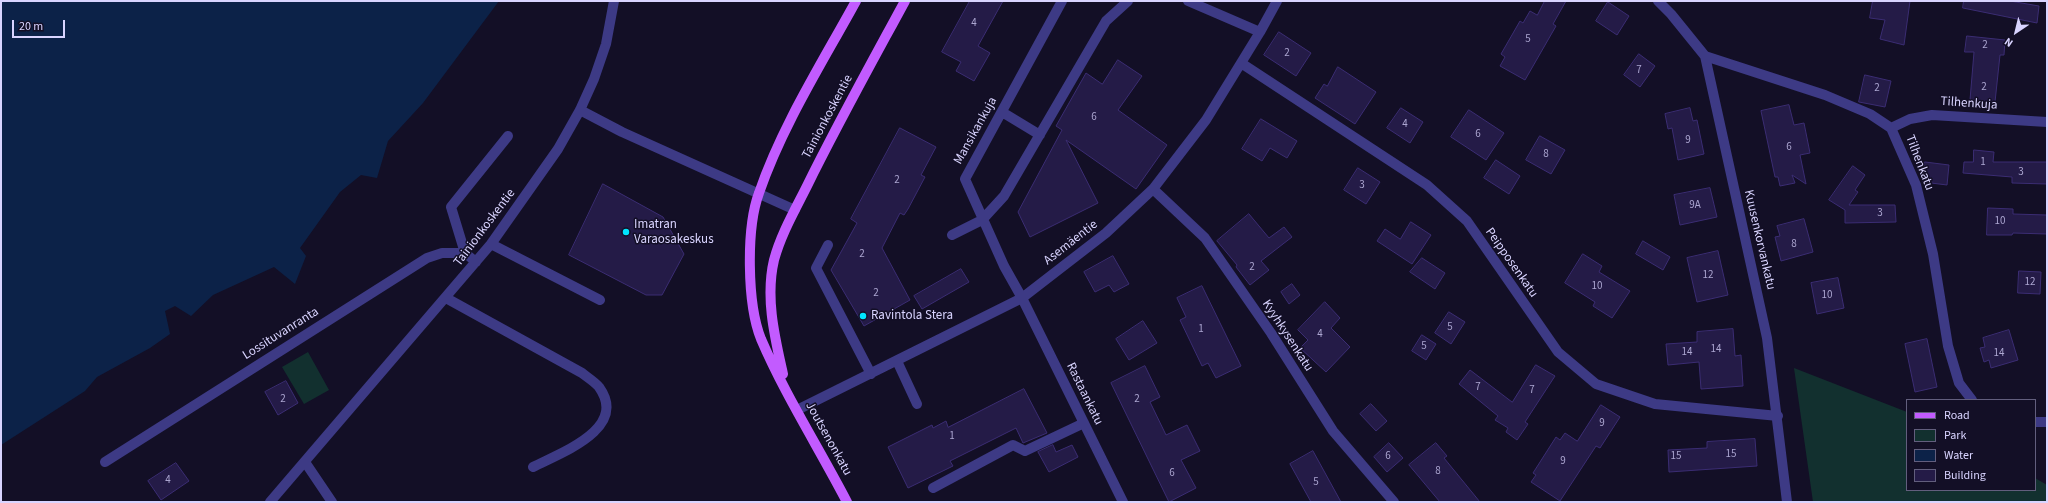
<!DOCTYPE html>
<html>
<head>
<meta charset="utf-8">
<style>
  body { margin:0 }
  #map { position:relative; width:2048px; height:503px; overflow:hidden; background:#130f26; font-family:"Source Sans 3",sans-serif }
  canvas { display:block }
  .frame { position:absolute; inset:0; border:2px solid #d9d4ff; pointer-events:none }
  .legend { position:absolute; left:1906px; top:399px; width:130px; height:92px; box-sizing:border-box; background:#130f26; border:1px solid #625e7d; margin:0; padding:5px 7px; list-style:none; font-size:12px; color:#d9d4ff }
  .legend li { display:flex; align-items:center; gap:8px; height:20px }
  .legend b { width:20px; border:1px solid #625e7d }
  .north { position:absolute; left:1996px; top:12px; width:40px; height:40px; -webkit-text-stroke:3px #130f26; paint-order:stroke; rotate:215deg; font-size:11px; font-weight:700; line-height:16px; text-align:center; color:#d9d4ff }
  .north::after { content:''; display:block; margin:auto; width:14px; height:18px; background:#d9d4ff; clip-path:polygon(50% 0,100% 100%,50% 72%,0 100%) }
  .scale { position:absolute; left:12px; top:20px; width:53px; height:18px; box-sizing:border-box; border:2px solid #d9d4ff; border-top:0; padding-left:5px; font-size:12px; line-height:14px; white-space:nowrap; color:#d9d4ff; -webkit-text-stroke:3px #130f26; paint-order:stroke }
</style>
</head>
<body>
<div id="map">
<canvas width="2048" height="503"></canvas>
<div class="frame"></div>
<ul class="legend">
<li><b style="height:5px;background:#c25bff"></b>Road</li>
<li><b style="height:11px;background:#12302f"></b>Park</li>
<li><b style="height:11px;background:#0c2248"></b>Water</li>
<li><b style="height:11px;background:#241b47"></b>Building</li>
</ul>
<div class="north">N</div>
<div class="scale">20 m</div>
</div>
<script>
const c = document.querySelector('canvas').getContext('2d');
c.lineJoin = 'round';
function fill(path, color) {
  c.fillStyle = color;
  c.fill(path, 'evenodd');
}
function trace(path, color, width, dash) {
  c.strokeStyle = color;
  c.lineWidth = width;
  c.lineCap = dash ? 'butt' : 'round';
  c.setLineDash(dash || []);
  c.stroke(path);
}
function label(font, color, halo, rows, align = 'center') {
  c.font = font + ' "Source Sans 3",sans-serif';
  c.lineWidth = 3;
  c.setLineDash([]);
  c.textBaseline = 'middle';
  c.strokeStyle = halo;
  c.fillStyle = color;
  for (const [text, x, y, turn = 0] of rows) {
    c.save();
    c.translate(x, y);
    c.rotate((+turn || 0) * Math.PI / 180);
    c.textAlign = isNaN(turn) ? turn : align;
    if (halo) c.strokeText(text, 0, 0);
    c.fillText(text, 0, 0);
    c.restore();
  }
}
const green = new Path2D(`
  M308,352L329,390L304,404L282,367Z
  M1794,368L1907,412V490H2035V478L2047,485V502H1813Z`);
const water = new Path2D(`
  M1,1H499L423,103L388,141L377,178L361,175L340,192L300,248L306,256L295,284L274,267L213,295L191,316L175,306L165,311L170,334L150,348L97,377L85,391L1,445Z`);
const building = new Path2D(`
  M970,1H1003L978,46L990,53L974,81L956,71L961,62L942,52Z
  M1545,1H1566L1553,24L1556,26L1525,80L1500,66L1505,57L1501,54L1520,21L1523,23L1530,11L1537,15Z
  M1873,1H1910L1904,45L1880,39L1885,20L1870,18Z
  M1964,1H2010L2039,6L2037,23L1963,8Z
  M1608,2L1629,16L1617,35L1596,21Z
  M1279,32L1311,53L1296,76L1264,55Z
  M1967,36L2005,40L2004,55H2000L1995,102L1970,100L1974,52H1965Z
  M1639,54L1655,66L1640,87L1624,75Z
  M1118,60L1142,76L1118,110L1167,145L1136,189L1066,140L1098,203L1030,237L1018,212L1062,130L1056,126L1086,73L1102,84Z
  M1338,67L1376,92L1355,124L1315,98L1324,84L1327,86Z
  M1865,75L1891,81L1885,107L1859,102Z
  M1789,105L1794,125L1804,123L1810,153L1800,155L1806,184L1792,175L1795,183L1780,186L1778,177H1775L1761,111Z
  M1401,108L1423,122L1410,143L1387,128Z
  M1690,108L1693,121L1697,120L1704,154L1678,160L1672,128L1668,129L1665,114Z
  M1469,110L1504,133L1486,160L1451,137Z
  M1261,119L1297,141L1287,158L1270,148L1262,161L1242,149Z
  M900,128L936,147L921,175L925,177L908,209L904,215L900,213L882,248L910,300L864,326L831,270L857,223L851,219Z
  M1540,136L1565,150L1551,174L1526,160Z
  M1974,150L1994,152L1993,162H2047V184L2012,183V177L1963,173L1964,162H1973Z
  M1496,160L1520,176L1509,194L1484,178Z
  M1925,162L1949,165L1947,185L1923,182Z
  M1853,166L1865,175L1855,190L1858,192L1849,205H1895L1896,222L1845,223V210L1829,200Z
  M1358,168L1380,182L1366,204L1344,190Z
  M603,184L663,217L684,254L662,295H646L569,255Z
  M1710,188L1717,217L1680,225L1674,195Z
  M1988,208L2013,209V214L2047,215V234L2013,233L2012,235H1987Z
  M1249,214L1269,238L1284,227L1292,237L1261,261L1269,270L1250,285L1236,267L1237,265L1217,241Z
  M1804,219L1813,252L1781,261L1775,237L1780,236L1777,226Z
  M1411,222L1431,235L1412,264L1377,241L1385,229L1400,239Z
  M1643,241L1670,257L1663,270L1636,254Z
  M1718,251L1728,295L1697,302L1687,258Z
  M1583,254L1602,266L1599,272L1630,291L1612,318L1593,306L1595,302L1565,283Z
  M1113,256L1129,284L1114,292L1109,285L1095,292L1084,272Z
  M1422,258L1445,273L1435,289L1410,272Z
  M961,269L969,282L922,309L914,296Z
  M2019,271L2041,272L2040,294L2018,293Z
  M1838,278L1844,308L1817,314L1811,283Z
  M1292,284L1300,295L1289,304L1281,292Z
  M1202,286L1241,366L1216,378L1208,363L1202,366L1180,320L1186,317L1177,298Z
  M1325,302L1340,318L1331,328L1350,347L1326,372L1300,348L1308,340L1298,330Z
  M1449,312L1465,322L1451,344L1435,333Z
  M1143,321L1157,343L1129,360L1116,339Z
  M1733,329L1735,356L1741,355L1743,386L1701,389L1699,362L1668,365L1666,344L1697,342V332Z
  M2009,330L2018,360L1991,368L1989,360L1984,362L1980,348L1985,347L1983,338Z
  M1422,335L1436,344L1426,360L1412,351Z
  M1927,339L1937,387L1915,392L1905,344Z
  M1536,365L1555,376L1525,422L1528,424L1517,440L1506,432L1508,428L1495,420L1498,416L1459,384L1470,370L1512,402Z
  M1145,366L1160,397L1150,402L1166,435L1187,425L1200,451L1181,460L1196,488L1169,502L1111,383Z
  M286,381L298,403L278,415L265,392Z
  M1024,389L1047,433L1023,443L1016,428L950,461L953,466L908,488L888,447L932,425L933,428L946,421L948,427Z
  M1371,404L1387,421L1376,431L1360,414Z
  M1601,405L1620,417L1600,448L1596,446L1560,501L1531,482L1536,475L1533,473L1556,437L1560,440L1565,433L1577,441Z
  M1755,439L1757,466L1669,472L1668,450L1707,448V442Z
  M1389,443L1403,458L1387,472L1374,457Z
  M1436,443L1447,456L1444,458L1480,502H1440L1409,465Z
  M1053,445L1056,452L1072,445L1078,457L1049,472L1038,452Z
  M1313,451L1341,502H1311L1290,464Z
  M176,463L189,481L161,500L148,481Z`);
const minor = new Path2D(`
  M1062,1L965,179L1004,266L1022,298L1123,502
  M1188,1L1260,32
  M1658,1L1671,14L1705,56L1767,338L1787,502
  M1705,56L1825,95L1870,114L1891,128L1916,185L1933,254L1948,346L1959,383L1972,400
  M1241,63L1427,185L1467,221L1558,352L1596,384L1655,404L1778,416
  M580,110L622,132L795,210
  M1002,112L1040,135
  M1891,128L1910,119L1932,115L2047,122
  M1153,189L1205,238L1271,333L1333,431L1394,502
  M952,235L982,220L1004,196L1106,21L1128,1
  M491,244L600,300
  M828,245L816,268L871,374
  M465,253L451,207L508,136
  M446,298L582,373C587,377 595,382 599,387C629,429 560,453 533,467
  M897,361L917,404
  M797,410L1022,298L1106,233L1153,189L1206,120L1260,32L1277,1
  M2035,422H2047
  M105,462L427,258L442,253H465L476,262
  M305,462L332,502
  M933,488L1013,445L1025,451L1084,423
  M270,502L491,244L558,149L580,110L594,79L606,44L614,1`);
const major = new Path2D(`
  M783,374C775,338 765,298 774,260C781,234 795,210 807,186C838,123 872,62 905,1
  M847,502C819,448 785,395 761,339C747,304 746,228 759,193C782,126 822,63 856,1`);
const markers = [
  [626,232,4,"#00e5ff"],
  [863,316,4,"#00e5ff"]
];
const numberNames = [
  ["4",974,24],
  ["5",1528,40],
  ["2",1985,46],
  ["2",1287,54],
  ["7",1639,71],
  ["2",1984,88],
  ["2",1877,89],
  ["6",1094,118],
  ["4",1405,125],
  ["6",1478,135],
  ["9",1688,141],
  ["6",1789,148],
  ["8",1546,155],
  ["1",1983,163],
  ["3",2021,173],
  ["2",897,181],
  ["3",1362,186],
  ["9A",1695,206],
  ["3",1880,214],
  ["10",2000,222],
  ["8",1794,245],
  ["2",862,255],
  ["2",1252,268],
  ["12",1708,276],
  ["12",2030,283],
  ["10",1597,287],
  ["2",876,294],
  ["10",1827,296],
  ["5",1450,328],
  ["1",1201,330],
  ["4",1320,335],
  ["5",1424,347],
  ["14",1716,350],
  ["14",1687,353],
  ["14",1999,354],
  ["7",1478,388],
  ["7",1532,391],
  ["2",283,400],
  ["2",1137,400],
  ["9",1602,424],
  ["1",952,437],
  ["15",1731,455],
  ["6",1388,457],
  ["15",1676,457],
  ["9",1563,462],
  ["8",1438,472],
  ["6",1172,474],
  ["4",168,481],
  ["5",1316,483]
];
const streetNames = [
  ["Tilhenkuja",1969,104,4],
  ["Tainionkoskentie",828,117,-62],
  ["Mansikankuja",976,131,-61],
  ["Tilhenkatu",1919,163,69],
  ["Tainionkoskentie",485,228,-53],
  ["Kuusenkorvankatu",1759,240,77],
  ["Asemäentie",1071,243,-38],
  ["Peipposenkatu",1511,263,55],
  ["Lossituvanranta",281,334,-32],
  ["Kyyhkysenkatu",1287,336,57],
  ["Rastaankatu",1084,394,64],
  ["Joutsenonkatu",828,439,61]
];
const poiNames = [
  ["Imatran",634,225],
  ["Varaosakeskus",634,240],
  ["Ravintola Stera",871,316]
];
fill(green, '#12302f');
fill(water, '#0c2248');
fill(building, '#241b47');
trace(building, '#3b2d73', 1);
trace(minor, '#3d3a85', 10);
trace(major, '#c25bff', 10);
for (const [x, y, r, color] of markers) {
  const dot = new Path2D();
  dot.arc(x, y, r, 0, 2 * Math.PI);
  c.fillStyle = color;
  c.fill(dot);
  trace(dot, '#130f26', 1.5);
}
label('11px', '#aca6d1', null, numberNames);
label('13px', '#d9d4ff', '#130f26', streetNames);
label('13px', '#d9d4ff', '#130f26', poiNames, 'left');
</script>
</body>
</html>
